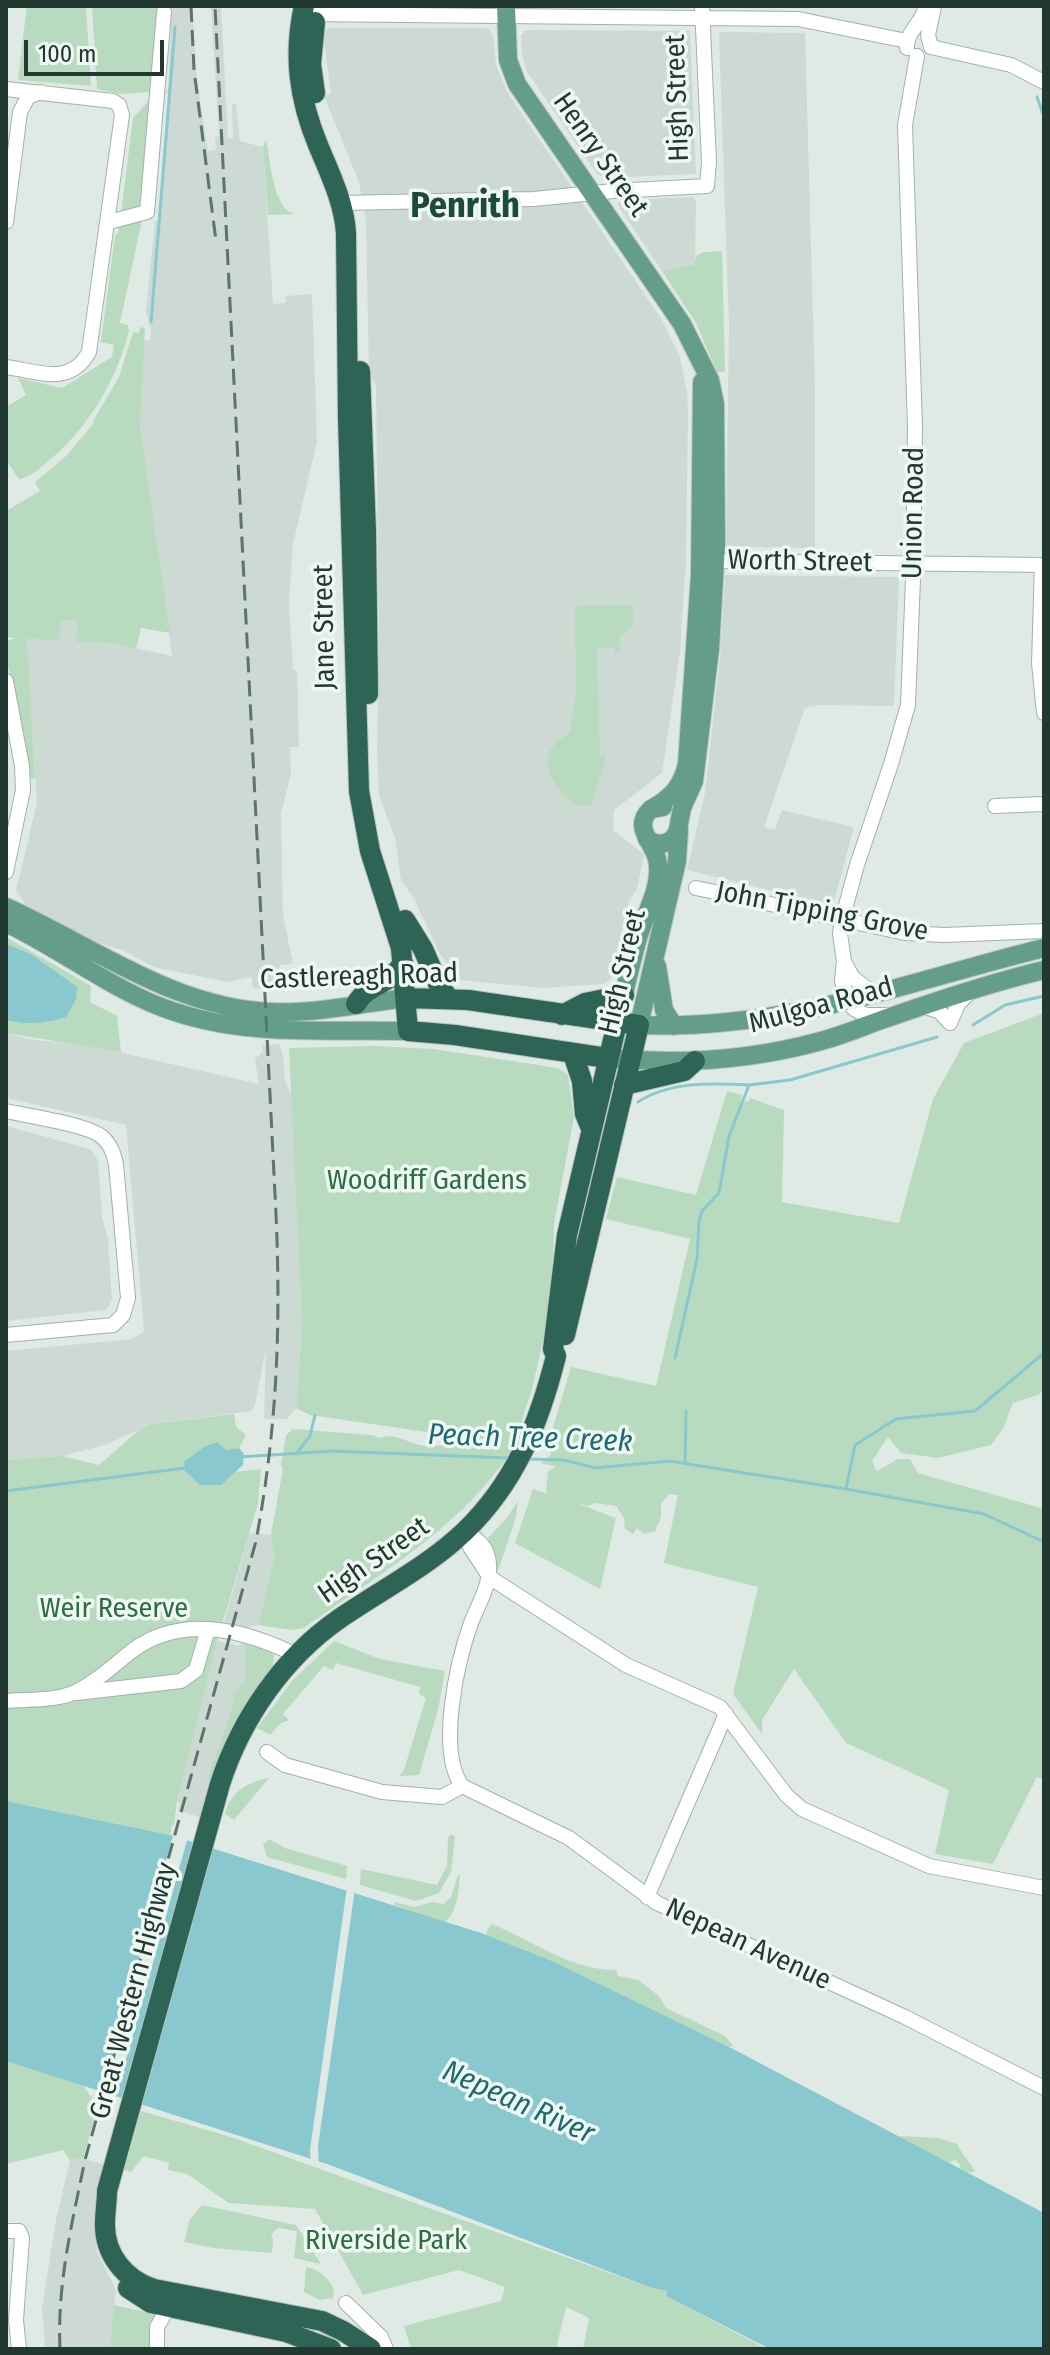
<!DOCTYPE html>
<html>
<head>
<meta charset="utf-8">
<style>
  body { margin:0 }
  #map { position:relative; width:1050px; height:2355px; overflow:hidden; background:#dfeae4; font-family:"Fira Sans Condensed",sans-serif }
  canvas { display:block }
  .frame { position:absolute; inset:0; border:8px solid #213931; pointer-events:none }
  .scale { position:absolute; left:24px; top:40px; width:140px; height:36px; box-sizing:border-box; border:4px solid #213931; border-top:0; padding-left:10px; font-size:24px; line-height:28px; white-space:nowrap; color:#213931; -webkit-text-stroke:6px #eff7f2; paint-order:stroke }
</style>
</head>
<body>
<div id="map">
<canvas width="1050" height="2355"></canvas>
<div class="frame"></div>
<div class="scale">100 m</div>
</div>
<script>
const c = document.querySelector('canvas').getContext('2d');
c.lineJoin = 'round';
function fill(path, color) {
  c.fillStyle = color;
  c.fill(path, 'evenodd');
}
function trace(path, color, width, dash) {
  c.strokeStyle = color;
  c.lineWidth = width;
  c.lineCap = dash ? 'butt' : 'round';
  c.setLineDash(dash || []);
  c.stroke(path);
}
function label(font, color, halo, rows, align = 'center') {
  c.font = font + ' "Fira Sans Condensed",sans-serif';
  c.lineWidth = 7;
  c.setLineDash([]);
  c.textBaseline = 'middle';
  c.strokeStyle = halo;
  c.fillStyle = color;
  for (const [text, x, y, turn = 0] of rows) {
    c.save();
    c.translate(x, y);
    c.rotate((+turn || 0) * Math.PI / 180);
    c.textAlign = isNaN(turn) ? turn : align;
    if (halo) c.strokeText(text, 0, 0);
    c.fillText(text, 0, 0);
    c.restore();
  }
}
const built = new Path2D(`
  M172,6H192L197,80L208,151L216,150L215,138L219,136L211,6H221L228,138H233L232,104H236L240,141L263,147L273,304L285,303L286,296L312,294L317,441L293,544L289,603L293,669L297,671L299,747H290L291,774L281,813L283,915L293,964L280,965L274,977L276,989L253,988L251,977L228,982L153,967L123,950L98,943L67,928L26,905L16,890L37,803L26,639L58,641L60,620L78,621L77,642L112,643L172,656L140,426L142,341L150,340L151,331L146,311L155,221L158,220L168,94L162,91H168Z
  M329,28H487L493,34L496,65L507,92L662,320L680,357L687,392L688,411L686,561L680,652L662,773L614,810L613,830L644,854L637,889L629,901L622,928L615,975L604,984L543,988L459,980L440,954L413,897L401,880L395,838L379,795L377,749L379,649L376,385L369,375L366,221L359,182L324,96L331,94L323,33Z
  M527,30L690,31L696,174L605,178L597,174L527,72L522,54L521,35Z
  M721,32L805,33L815,390V548L726,547L729,326L719,34Z
  M693,197L696,201L695,264L662,271L617,204L623,200Z
  M725,575L899,577L894,706L821,705L805,708L764,827L775,830L782,810L854,827L834,902L830,905L687,870L705,793L720,658Z
  M6,1033L29,1039L92,1046L259,1084L255,1059L263,1052L262,1045L279,1044L283,1056L285,1081L292,1097L302,1324L296,1408L287,1419H264L266,1348L255,1405L252,1411L152,1424L105,1445L62,1456L6,1460V1351L133,1339L144,1331L126,1125L6,1098Z
  M6,1126L90,1149L98,1160L102,1217L108,1239L112,1300L106,1310L6,1321Z
  M253,1533L271,1535L274,1557L258,1625L246,1628L224,1622L249,1535Z
  M217,1641L239,1646L241,1643L246,1644L247,1676L241,1689L232,1695L234,1700L201,1817L178,1811L180,1803L177,1801Z
  M75,2157L110,2166L104,2171L94,2227L97,2252L116,2290L110,2349H45L42,2308L56,2220L70,2160Z`);
const green = new Path2D(`
  M27,6H86L91,86L18,80Z
  M92,6H157L151,92L121,94L97,89Z
  M152,97L143,207L121,214L133,118Z
  M266,139C270,159 273,210 295,214L268,215L263,147Z
  M142,220L120,323L128,325L129,331C116,382 87,430 46,463C37,470 30,478 19,479L6,460V407L26,395L18,378L62,388L112,357L114,345L101,342L115,235L118,234L119,223Z
  M722,251L725,372H717L696,323L662,271L695,264L696,256L704,252Z
  M140,327L145,328L140,426L170,633L141,628L136,649L112,643L76,642L78,621L61,620L59,641L27,639L35,779L29,778L6,655V641L15,638L6,637V511L40,491L35,482L66,456L94,423L93,421L119,377L133,332L139,333Z
  M633,605V625L620,636L619,652L615,653L614,647L597,648L600,755L607,756L591,805H574C549,780 531,756 570,732L576,695L575,606Z
  M6,937L91,986L90,1002L117,1016L121,1052L6,1033Z
  M1044,1013V1390L1038,1395L1013,1403L1003,1429L991,1445L938,1458L901,1453L888,1437L872,1461L877,1471L898,1459H910L918,1473L1041,1508L1044,1512V1780L1037,1777L993,1864L935,1854L949,1790L846,1743L794,1669L762,1720V1734L733,1694L758,1587L664,1563L678,1495L669,1494L661,1504V1517L655,1531L644,1534L637,1528L633,1534L625,1529L624,1518L616,1506L595,1503L588,1506L574,1502L616,1518L600,1589L515,1543L533,1489L548,1494L546,1490L548,1471L556,1467L541,1463L551,1455L548,1444L571,1367L656,1386L690,1239L606,1219L617,1177L696,1195L727,1091L742,1095L741,1100L744,1102L749,1101L750,1098L784,1110L782,1202L899,1223L933,1099L964,1043Z
  M374,1046L434,1049L558,1068L568,1075L574,1117L554,1224L553,1256L545,1332L532,1389L517,1435L519,1438C471,1522 381,1573 304,1628L291,1630L258,1625L274,1558L271,1535L283,1468L281,1466L286,1435L293,1429L372,1435L380,1438C394,1433 403,1440 416,1444C427,1448 450,1446 460,1439L475,1447L489,1449L495,1442L310,1415L296,1408L302,1324L289,1048Z
  M234,1414L236,1427L246,1435L239,1448L194,1455L184,1463L191,1477L261,1469L258,1504L217,1641L177,1801L174,1825H172L170,1835L6,1801V1460L62,1456L99,1465L139,1430L152,1424Z
  M518,1501L516,1517L498,1571L488,1538L505,1520Z
  M334,1641L380,1659L445,1671L438,1710L419,1775L399,1776L404,1770L426,1698L419,1694L420,1687L336,1663L333,1670L324,1666L283,1714L289,1720L281,1723L270,1735L257,1728L292,1681Z
  M246,1644L265,1649L274,1655L273,1667L261,1683L210,1784L208,1779L234,1701L232,1695C257,1673 240,1671 246,1644Z
  M269,1778L234,1820L225,1814C230,1792 248,1782 269,1778Z
  M452,1834L455,1837L451,1872L439,1893L416,1901L360,1885L361,1869L437,1885L447,1866L448,1837Z
  M269,1839L285,1848L347,1866L346,1879L267,1857L263,1844Z
  M458,1875H460C458,1893 458,1911 444,1923L395,1905L394,1902L414,1907L432,1902L444,1904L451,1897Z
  M492,1924C533,1941 570,1970 616,1970L618,1976L638,1980L659,1996L666,2008L725,2036L733,2046L724,2048L486,1939L487,1930Z
  M6,2061L82,2084L98,2107L83,2158L70,2160L63,2150L6,2164Z
  M141,2111L231,2137L652,2288L667,2291L666,2296L767,2349H583L589,2318L566,2307L556,2349H411L404,2326L501,2301L505,2287L459,2270L363,2295L315,2209L229,2203L187,2174L168,2170L169,2163L144,2156L131,2172L124,2170Z
  M900,2136L939,2138L957,2144C962,2155 970,2161 975,2172L962,2173L960,2165L955,2159L950,2163L902,2143Z
  M202,2205L296,2225L321,2264L294,2258L297,2231L278,2228L271,2234L273,2239L272,2253L213,2248L184,2242L190,2219Z
  M306,2267C319,2269 330,2278 334,2291L333,2298L320,2300L304,2292Z
  M114,2305L159,2315L154,2349H110Z`);
const water = new Path2D(`
  M6,944L31,954L77,987L76,999L66,1017C45,1024 27,1025 6,1020Z
  M217,1442L226,1450L239,1448L244,1454L243,1465L221,1485H200L185,1471L184,1462L204,1447Z
  M6,1801L170,1835L481,1933L554,1962L735,2050L1044,2213V2349H770L666,2296L667,2291L652,2288L330,2165L6,2061Z`);
const pier = new Path2D(`
  M174,1832L188,1837L115,2099L101,2095Z
  M347,1887L355,1889L318,2146L319,2165L311,2163L310,2150Z`);
const stream = new Path2D(`
  M1037,97L1044,117
  M151,322L175,27
  M973,1025L1005,1005L1044,996
  M638,1102C670,1081 713,1083 749,1085
  M675,1358L697,1259L699,1221L702,1211L719,1193L729,1136L749,1085L790,1080L937,1037
  M296,1454L310,1436L315,1415
  M240,1457L333,1451L508,1458
  M527,1459L563,1460L596,1468L669,1461L846,1489L984,1514L1044,1542
  M685,1464L686,1411
  M846,1489L855,1445L896,1419L975,1411L1044,1353
  M6,1491L185,1468`);
const minor = new Path2D(`
  M305,14L798,19L907,41
  M931,47L1011,65L1044,82
  M931,47L928,35L934,6
  M907,48C906,32 923,22 926,6
  M6,89L113,101L119,105L122,115L89,352C70,387 37,371 6,367
  M341,203L534,199L613,191L707,186L709,162L702,6
  M6,222L20,112L28,97L41,92
  M109,222L147,212L164,12
  M708,561L1044,565
  M1042,565L1039,663L1044,713
  M6,681L22,766L23,790L6,872
  M995,806L1044,804
  M696,888L905,933L944,935L1044,931
  M844,962L853,978L876,995
  M923,1006L940,1012L950,1023L958,1004L971,991
  M885,1015H866L854,1009L848,1002L842,981L844,961L840,934L842,920L857,865L891,764L908,705L913,579L915,427L905,125L917,56
  M6,1111C28,1116 85,1124 101,1136C110,1143 114,1154 116,1164L128,1298L123,1315L113,1325L6,1335
  M464,1531C478,1539 488,1547 489,1564C491,1584 478,1605 471,1623C457,1662 437,1751 462,1786L569,1838L657,1903L905,2017L1044,2088
  M464,1531L470,1547L487,1573
  M489,1577L626,1665L720,1707L787,1796L802,1809L929,1866L1044,1888
  M77,1693L181,1681L196,1670L208,1629
  M6,1701C27,1699 54,1701 73,1693C93,1685 116,1663 133,1650C183,1614 245,1630 296,1655
  M267,1752L285,1765L382,1792L442,1797L462,1786
  M647,1897L726,1714
  M6,2231H19L22,2238L16,2320L19,2349
  M346,2303L381,2337L386,2349
  M157,2349V2327L168,2308`);
const major = new Path2D(`
  M506,6L508,60L517,84L682,324L710,380L715,404L716,545L710,649L694,781L682,808L679,824
  M653,808C672,797 682,786 687,764L700,575L702,382
  M679,830L677,861L639,1025C784,1031 906,982 1044,948
  M647,839C662,849 677,842 679,824
  M6,907C93,946 173,1008 272,1012C316,1014 363,1003 406,998
  M6,923C59,948 107,986 161,1007C241,1038 324,1029 408,1031
  M657,966L664,1010L674,1026
  M617,1023C624,995 630,966 638,938C645,913 663,886 657,859C652,840 632,827 651,809L663,807
  M607,1058C679,1065 752,1060 821,1041C847,1034 871,1023 896,1015C945,998 994,982 1044,970`);
const highway = new Path2D(`
  M304,6C293,55 299,99 318,145C330,174 344,202 346,233L348,418L359,791L370,851L401,948L408,1031L455,1035L607,1058
  M315,22L311,64L315,93
  M360,371L366,531L368,694
  M405,920L423,949L440,988L449,998
  M406,998L468,1000L639,1025L565,1335
  M356,1004C368,983 388,987 403,963
  M562,1015L585,1003L624,995
  M573,1054L582,1081L585,1114L590,1126
  M624,1085L684,1071L695,1061
  M128,2288L151,2303L286,2332L331,2349
  M371,2349L343,2331L322,2321L154,2289C125,2280 104,2254 105,2223C105,2212 107,2202 107,2191L220,1784C241,1719 283,1658 339,1619C381,1590 427,1567 464,1532C515,1483 539,1424 556,1356L553,1349L567,1235L617,1023`);
const rail = new Path2D(`
  M191,6L194,70L216,241
  M60,2349C57,2284 72,2223 85,2160L256,1541C277,1429 281,1328 276,1214L215,6`);
const streetNames = [
  ["High Street",678,98,-92],
  ["Henry Street",600,155,55],
  ["Union Road",914,513,-89],
  ["Worth Street",800,562,1],
  ["Jane Street",325,627,-91],
  ["John Tipping Grove",822,912,11],
  ["High Street",623,972,-77],
  ["Castlereagh Road",359,977,-2],
  ["Mulgoa Road",821,1006,-15],
  ["High Street",374,1561,-35],
  ["Nepean Avenue",748,1945,25],
  ["Great Western Highway",134,1991,-75]
];
const parkNames = [
  ["Woodriff Gardens",427,1181],
  ["Weir Reserve",114,1609],
  ["Riverside Park",386,2241]
];
const waterNames = [
  ["Peach Tree Creek",530,1439,2],
  ["Nepean River",518,2103,24]
];
const districtNames = [
  ["Penrith",465,207]
];
fill(built, '#cdd9d3');
fill(green, '#b8dbbf');
fill(water, '#88c8ce');
fill(pier, '#dfeae4');
trace(stream, '#88c8ce', 3);
trace(minor, '#a2b1ab', 16);
trace(major, '#bcc4c1', 20);
trace(highway, '#bcc4c1', 22);
trace(minor, '#fff', 14);
trace(major, '#649e8b', 18);
trace(highway, '#2d6455', 20);
trace(rail, '#5b756c', 3, [16, 8]);
label('28px', '#213931', '#eff7f2', streetNames);
label('28px', '#2c6e41', '#eff7f2', parkNames);
label('italic 30px', '#1d6a72', '#eff7f2', waterNames);
label('bold 36px', '#1d4a3c', '#eff7f2', districtNames);
</script>
</body>
</html>
